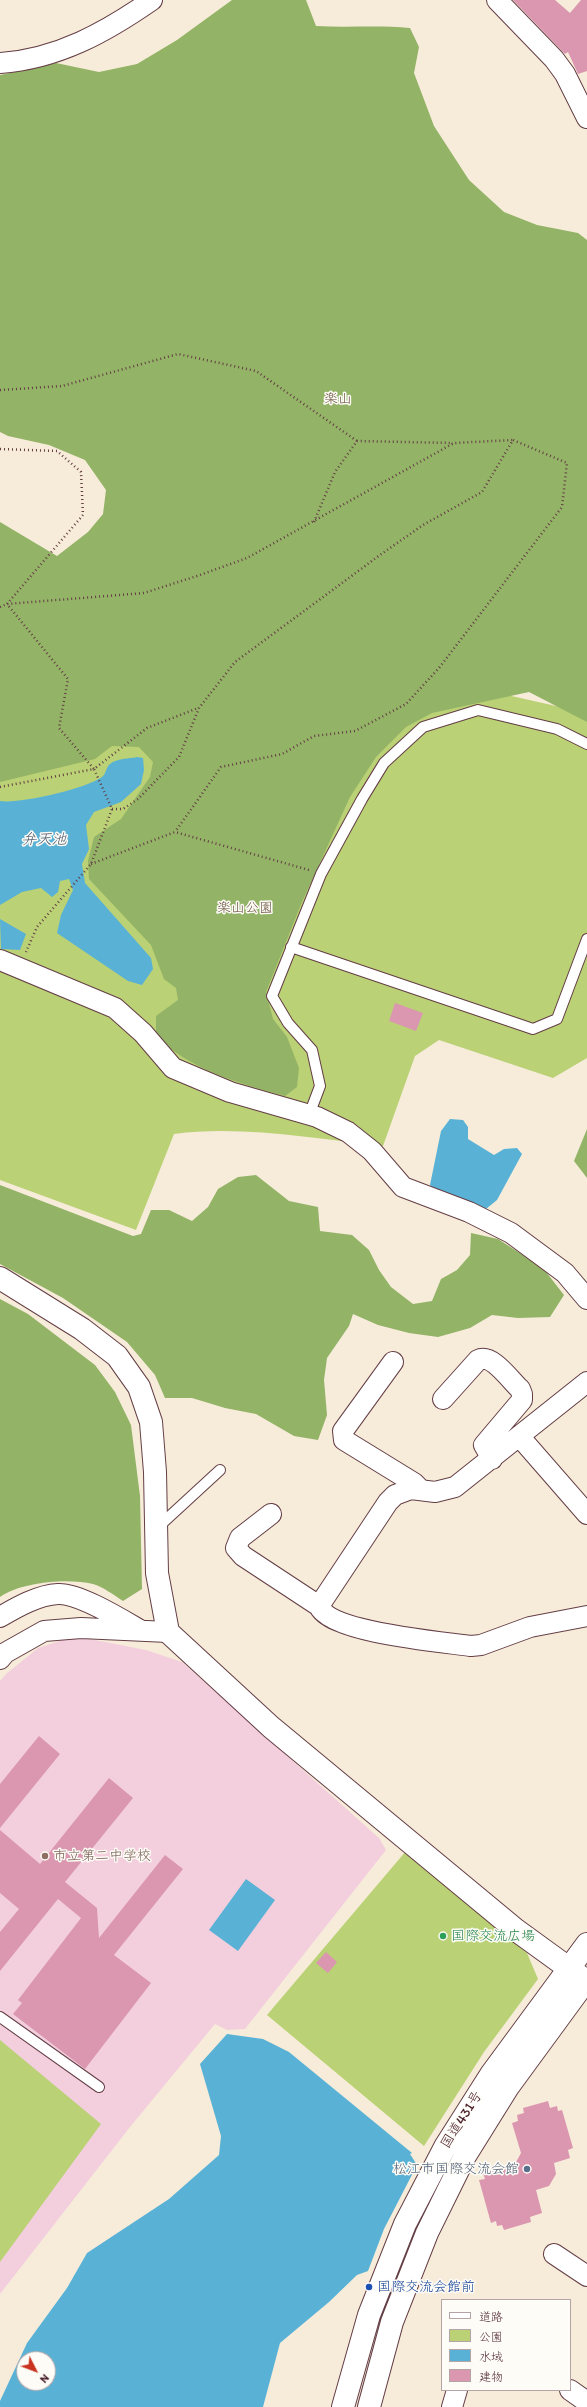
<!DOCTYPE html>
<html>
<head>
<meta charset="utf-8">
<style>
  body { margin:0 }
  #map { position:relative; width:587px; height:2407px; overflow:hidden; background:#f7ecda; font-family:Itim,"Klee One",sans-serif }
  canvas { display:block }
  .legend { position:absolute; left:441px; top:2299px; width:130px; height:92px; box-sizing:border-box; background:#fdfcf7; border:1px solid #b5a4a5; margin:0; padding:5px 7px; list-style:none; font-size:12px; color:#4a1f2b }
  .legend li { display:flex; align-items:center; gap:8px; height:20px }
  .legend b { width:20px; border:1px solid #b5a4a5 }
  .north { position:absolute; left:16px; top:2351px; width:40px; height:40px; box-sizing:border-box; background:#fdfcf7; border:1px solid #b5a4a5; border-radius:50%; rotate:132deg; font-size:11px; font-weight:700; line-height:16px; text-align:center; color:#4a1f2b }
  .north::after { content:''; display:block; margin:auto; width:14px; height:18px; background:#c8321e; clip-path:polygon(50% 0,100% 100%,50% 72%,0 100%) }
</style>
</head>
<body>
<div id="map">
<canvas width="587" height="2407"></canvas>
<ul class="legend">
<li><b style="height:5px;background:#fff"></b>道路</li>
<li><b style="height:11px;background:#bad175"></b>公園</li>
<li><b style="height:11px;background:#59b2d6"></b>水域</li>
<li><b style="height:11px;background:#db96b0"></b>建物</li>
</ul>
<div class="north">N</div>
</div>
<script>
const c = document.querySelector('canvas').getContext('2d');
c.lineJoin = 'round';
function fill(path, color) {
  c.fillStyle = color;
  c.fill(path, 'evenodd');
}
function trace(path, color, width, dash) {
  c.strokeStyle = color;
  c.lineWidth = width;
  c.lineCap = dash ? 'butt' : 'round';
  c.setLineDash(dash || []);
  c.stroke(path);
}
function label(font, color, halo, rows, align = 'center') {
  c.font = font + ' Itim,"Klee One",sans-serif';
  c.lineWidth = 3;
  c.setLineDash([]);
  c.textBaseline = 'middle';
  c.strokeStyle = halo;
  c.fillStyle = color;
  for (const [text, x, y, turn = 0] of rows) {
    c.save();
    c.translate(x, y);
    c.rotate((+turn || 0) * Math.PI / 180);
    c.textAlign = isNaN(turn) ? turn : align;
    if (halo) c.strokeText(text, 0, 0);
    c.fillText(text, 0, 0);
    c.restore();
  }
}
const built = new Path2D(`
  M75,1636L146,1650L182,1662L379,1838L386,1850L245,2029L227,2030L215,2024L130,2127L0,2294V1681L6,1674L38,1648Z`);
const green = new Path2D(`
  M476,688L587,713V1058L553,1078L439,1040L415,1056L383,1146C315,1139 242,1125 174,1134L136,1230L0,1180V732Z
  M406,1851L527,1953L538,1979L484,2052L424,2146L267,2015Z
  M0,2040L101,2124L0,2262Z`);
const forest = new Path2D(`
  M232,0H306L316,26C347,28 378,25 410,28L419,47L414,73L434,126L469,180L504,212L537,225L578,233L587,240V722L529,692L432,713L406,727L376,757L350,797L302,902L266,992L273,1019L287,1037L299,1068L297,1087L285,1096C243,1085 185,1068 156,1035V1016L178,1000L176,988L164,979L151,945L89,879L88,861L94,837L121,819L150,777L153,762L139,747L112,746L95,759L0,782V522L57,556L88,532L103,514L106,490L85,460L49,445L8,436L0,432V75L56,63L99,72L137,64L177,40Z
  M587,1129V1178L574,1161Z
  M256,1175L289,1201L318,1207L320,1231L352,1235L369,1250L379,1270L391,1287L413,1304L432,1301L441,1279L457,1270L470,1255L471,1233L498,1239L543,1268L564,1295L550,1317L518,1318L492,1315L470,1328L438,1337L409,1333L378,1325L353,1314L349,1326L327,1358L324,1380L327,1415L318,1440L294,1436L256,1414L225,1408L192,1398H165L155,1375L127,1342L63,1298L0,1264V1185L133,1236L141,1234L151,1210H169L192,1221L208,1207L218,1189L238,1177Z
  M0,1299L28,1314L95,1365L115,1392L131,1425L140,1496L142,1589L123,1601C114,1595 103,1587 93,1584C67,1578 22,1582 0,1597Z`);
const water = new Path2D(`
  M137,757L143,758L144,770L141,784L121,802L94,812L86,825L89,849L82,864L85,883L151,958L153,969L142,985L128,981L57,933L61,915L73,890L69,879L60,881L58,892L52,897L41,888L22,892L0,905V801C20,804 85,789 102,777C106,774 106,767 110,764C117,758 129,759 137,757Z
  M0,919L26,934L20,950L1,949Z
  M450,1119L463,1120L468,1127V1139L494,1155L504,1149L517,1148L522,1154L497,1200L486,1209L436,1191L430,1185L441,1131Z
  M246,1879L275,1900L238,1951L209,1930Z
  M227,2034L263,2039L289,2052L412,2153L410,2154L417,2165L384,2229L368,2271L357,2275L329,2302L280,2343L263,2407H0V2401L27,2343L67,2288L87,2253L169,2199L219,2155L221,2136L200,2064ZM24,2359H48V2383H24Z`);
const building = new Path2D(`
  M513,0H555L570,13L581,0H587V71L578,74L568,52L565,54Z
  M395,1003L423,1013L416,1031L389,1021Z
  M39,1736L60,1754L0,1828V1784Z
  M109,1778L133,1798L65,1882L97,1908L99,1938L165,1855L183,1869L114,1955L151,1983L85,2069L13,2014L22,2003L18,2000L81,1918L58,1899L0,1971V1932L19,1909L0,1893V1830L40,1864Z
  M326,1952L337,1962L328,1973L316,1963Z
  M548,2101L550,2108L557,2106L558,2111L562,2110L573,2148L568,2150L570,2158L554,2163L556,2174L549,2186L536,2190L542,2213L530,2217L531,2222L504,2230L502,2225L497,2226L496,2221L491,2223L479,2180L485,2179L483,2173L515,2164L521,2153L512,2123L518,2121L517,2115L524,2113L523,2108Z`);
const path = new Path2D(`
  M0,390L62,386L178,354L256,371L357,441
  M0,449L57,451L81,472L83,515L7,604L68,679L59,728L94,769L147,728L198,708
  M314,522L335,472L357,441L453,443
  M0,607L7,604L144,593L200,575L247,558L454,443L513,440
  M0,787L94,769L112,809L91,864L37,927L26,952
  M112,809H123L138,799L179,757L199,708L235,662L380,555L423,525L482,492L513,440L567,463L562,507L439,668L406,704L355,731L314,736L282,754L221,767L175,832
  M91,864L175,832L309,870`);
const service = new Path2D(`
  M291,947L533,1029L557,1019L587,939
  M309,1115L320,1086L312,1050L288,1023L272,996L321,874L362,799L384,763L423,727L478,710L557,729L587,744
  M157,1528L220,1470
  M0,2017L99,2087`);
const minor = new Path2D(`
  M497,0L554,59L565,74L587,118
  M0,63C58,59 106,32 152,0
  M0,960L115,1008L143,1033L173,1068L230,1092L317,1117L348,1132L372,1151L403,1187L469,1212L511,1233L565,1273L587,1299
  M393,1362L343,1431L344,1440L414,1483L420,1489
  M587,1382L455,1487L435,1492L411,1489L395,1495L388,1502L319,1606C330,1633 443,1642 471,1646L481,1645L530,1627L587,1616
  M443,1399L478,1360C492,1353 510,1380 520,1389L522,1394V1400L484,1445L492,1459
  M519,1436L587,1514
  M271,1514L240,1538L236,1548L243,1556L319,1606
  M0,1617C17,1607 38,1595 58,1594C79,1593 121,1619 140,1630
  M0,1659L5,1653L44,1631L81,1628L168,1632
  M554,2254L587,2276
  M570,2390L587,2402
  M452,2407L457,2390`);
const tertiary = new Path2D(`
  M0,1278L82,1329L117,1356L139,1387L151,1422L155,1472L157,1573L168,1632L271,1727L516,1930L585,1980`);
const trunk = new Path2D(`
  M343,2407L369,2315L405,2224L445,2147L492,2073L587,1944
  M369,2407L392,2322L427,2233L465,2156L508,2087L587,1979`);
const markers = [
  [45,1856,4,"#8d6e63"],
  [443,1936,4,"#2e9e5b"],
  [527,2169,4,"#5c6f8a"],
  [369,2287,4,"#1a4fb4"]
];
const parkNames = [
  ["楽山",338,399],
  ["楽山公園",245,908]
];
const educationNames = [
  ["市立第二中学校",53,1856]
];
const leisureNames = [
  ["国際交流広場",451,1936]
];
const streetNames = [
  ["国道431号",462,2120,-58]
];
const serviceNames = [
  ["松江市国際交流会館",519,2169]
];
const transitNames = [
  ["国際交流会館前",377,2287]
];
const waterNames = [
  ["弁天池",44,840]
];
fill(built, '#f3cfde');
fill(green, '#bad175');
fill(forest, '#93b366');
fill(water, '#59b2d6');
fill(building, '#db96b0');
trace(service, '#643e45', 12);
trace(minor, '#643e45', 22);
trace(tertiary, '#643e45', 24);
trace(trunk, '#643e45', 24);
trace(path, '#643e45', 2.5, [1, 3]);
trace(service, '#fff', 10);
trace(minor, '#fff', 20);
trace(tertiary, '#fff', 22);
trace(trunk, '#fff', 22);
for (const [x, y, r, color] of markers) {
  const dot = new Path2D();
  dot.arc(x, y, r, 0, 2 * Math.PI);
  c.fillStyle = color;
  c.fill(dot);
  trace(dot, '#fdfcf7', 1.5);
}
label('14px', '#6c5441', '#fdfcf7', parkNames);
label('14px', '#785e54', '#fdfcf7', educationNames, 'left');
label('14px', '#27864d', '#fdfcf7', leisureNames, 'left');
label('14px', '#4a1f2b', '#fdfcf7', streetNames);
label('14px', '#4e5e75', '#fdfcf7', serviceNames, 'right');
label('14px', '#164399', '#fdfcf7', transitNames, 'left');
label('italic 15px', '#505a6f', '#fdfcf7', waterNames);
</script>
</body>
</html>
